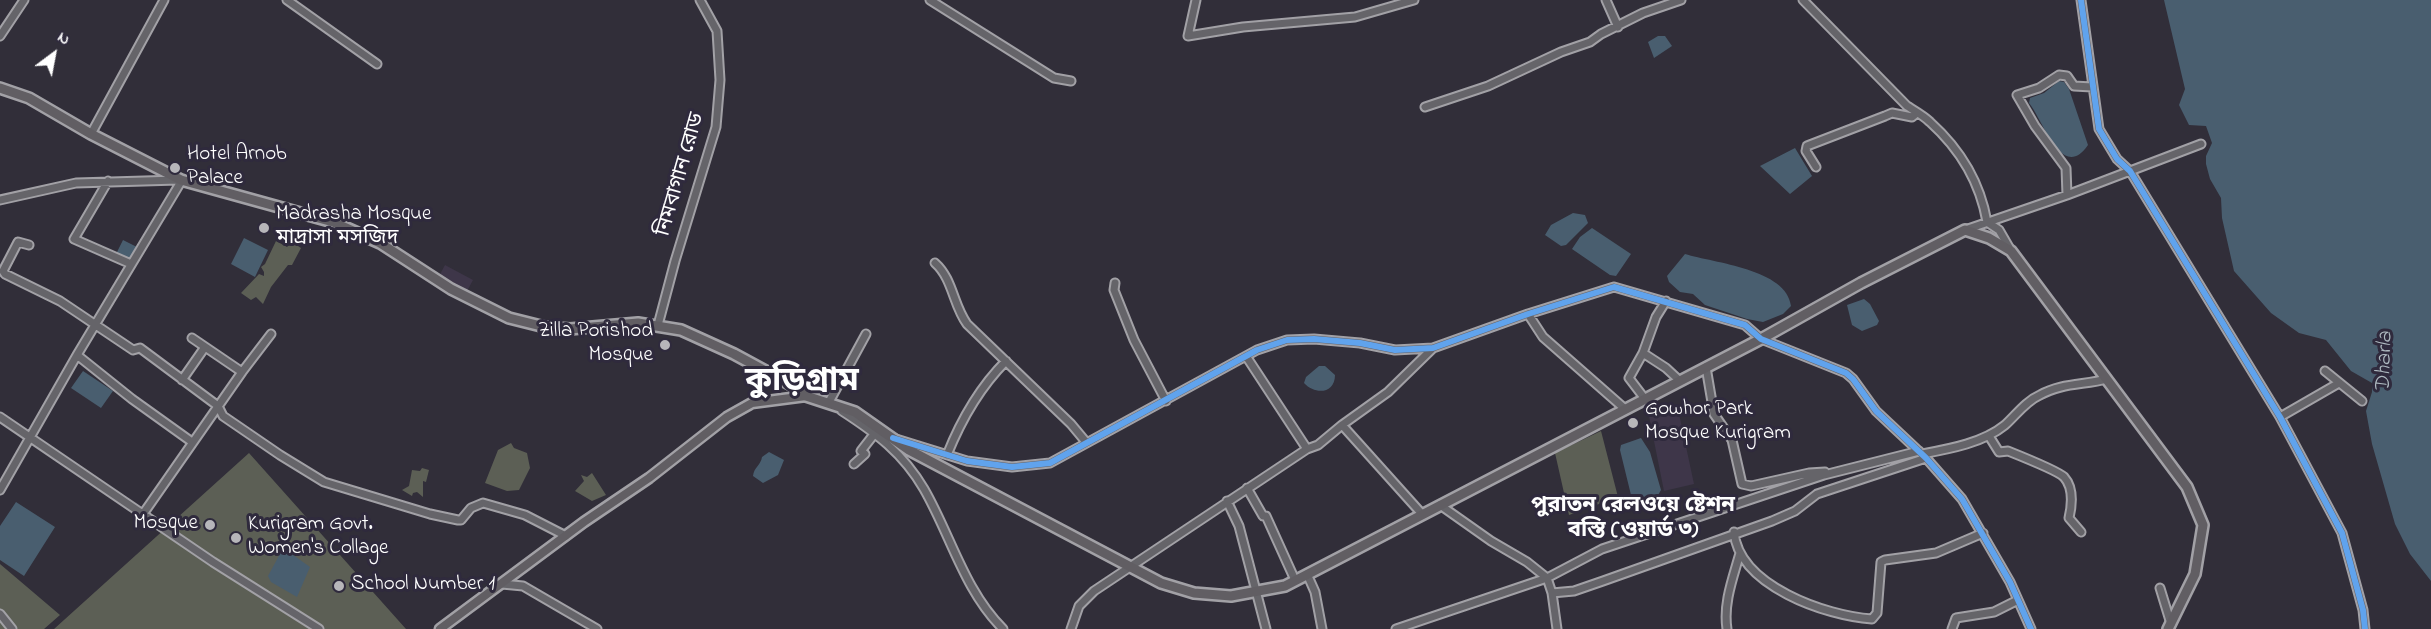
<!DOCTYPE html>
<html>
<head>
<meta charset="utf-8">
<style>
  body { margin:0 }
  #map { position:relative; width:2431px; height:629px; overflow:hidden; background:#312e39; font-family:"Indie Flower",sans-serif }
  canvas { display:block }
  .north { position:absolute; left:24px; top:24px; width:60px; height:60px; -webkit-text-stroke:4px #2f2a3d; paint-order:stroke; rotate:32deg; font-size:16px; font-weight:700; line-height:24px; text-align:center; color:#fff }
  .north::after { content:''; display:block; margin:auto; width:21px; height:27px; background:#fff; clip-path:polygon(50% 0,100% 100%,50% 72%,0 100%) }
</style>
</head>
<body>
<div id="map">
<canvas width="2431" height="629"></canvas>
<div class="north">N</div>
</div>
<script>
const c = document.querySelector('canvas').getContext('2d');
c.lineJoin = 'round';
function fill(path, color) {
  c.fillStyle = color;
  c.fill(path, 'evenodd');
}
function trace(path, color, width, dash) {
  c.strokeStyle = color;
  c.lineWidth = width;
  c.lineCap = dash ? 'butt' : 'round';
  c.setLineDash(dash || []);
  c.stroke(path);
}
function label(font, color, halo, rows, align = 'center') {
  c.font = font + ' "Indie Flower","Noto Sans Bengali",sans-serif';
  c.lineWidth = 6;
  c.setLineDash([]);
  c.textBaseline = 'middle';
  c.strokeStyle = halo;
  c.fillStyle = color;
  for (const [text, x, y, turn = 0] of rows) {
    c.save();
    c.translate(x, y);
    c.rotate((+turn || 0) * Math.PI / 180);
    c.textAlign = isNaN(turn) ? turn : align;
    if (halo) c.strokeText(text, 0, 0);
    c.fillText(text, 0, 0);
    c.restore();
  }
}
const built = new Path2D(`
  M445,265L473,280L466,293L438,278Z
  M1678,409L1694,484L1664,491L1649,416Z`);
const green = new Path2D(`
  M276,241L287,247L292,242L301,248L292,265H288L271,287L263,304L256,297L251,300L241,293L259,274L264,276V272L261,267L265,264Z
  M1601,431L1618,497L1569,515L1555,453Z
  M511,443L514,448L527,453L530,468L519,490L507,491L485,483L498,450Z
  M249,453L406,629H54Z
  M422,468L429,470L426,482L423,481V497L417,492L413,493L412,496L402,490L409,486L412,470L420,471Z
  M592,473L606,495L592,501L575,491L584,481L581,475L587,477Z
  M0,564L60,615L44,629H0Z`);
const water = new Path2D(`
  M2164,0H2431V581L2410,554L2395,524L2372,444L2366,411L2372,392V383L2351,371L2326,340L2299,333L2271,313L2234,271L2222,218L2221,198L2210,179L2206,164V156L2212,143L2206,126L2189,125L2179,105L2185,89Z
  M1658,36H1665L1672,46L1654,58L1648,42Z
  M2059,81L2064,82L2069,89L2088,145C2062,183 2043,120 2029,103L2030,98L2044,93Z
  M1795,148L1812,176L1790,194L1760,166Z
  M1573,213L1585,215L1588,223L1566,245L1561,246L1545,235L1551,225Z
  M1592,228L1631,254L1616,276L1610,275L1572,249L1580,237Z
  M244,238L268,250L255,277L231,264Z
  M123,240L137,247L129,261L116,254Z
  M1685,254C1714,263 1787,269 1791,306L1783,314L1763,322L1747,319L1705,305L1693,294L1680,292L1669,282L1667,276Z
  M1864,299L1870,304L1879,321L1877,325L1862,331L1852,325L1847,305Z
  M1319,366H1325L1335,375C1335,394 1315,395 1304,383L1306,377Z
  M83,371L113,391L101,408L71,388Z
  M1641,438L1650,452L1661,490L1657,497L1640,504L1634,501L1631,495L1620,450L1621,445Z
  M769,452L784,460L778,475L763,483L753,476C754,467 761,465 762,457Z
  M16,502L55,527L24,576L0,560V526Z
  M281,552H289L310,567L297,597L271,582L268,576Z`);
const minor = new Path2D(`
  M287,0L377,64
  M930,0L1054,78L1071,81
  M1196,0L1188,36L1243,27L1355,17L1414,0
  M1606,0L1618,27
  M1803,0L1907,106C1915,111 1924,116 1930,122C1960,149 1980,182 1987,222
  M2081,0L2099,129L2117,159L2130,171L2280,417L2342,533L2363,610L2365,629
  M0,36L24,0
  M1425,107L1488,86L1561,52L1590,42L1601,34L1643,13L1681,0
  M91,134L164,0
  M1816,167L1806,151L1807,146L1885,116L1892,113L1912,117L1917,113
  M108,181L74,239L131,264
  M2067,195L2066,168L2035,126L2017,95L2039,88L2059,75L2067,76L2074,86L2092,87
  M0,200L76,183L178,180
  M1987,222L1999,230L2010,249
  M1965,230L2067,195L2201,144
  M29,245L18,242L3,271L5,274L60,301L133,350L140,348L218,406L223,416L280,455L324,482L430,514L458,520H461L471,508L483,503L525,515L566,536
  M935,263C953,279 953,305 967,324L1071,424L1086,442
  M1115,283L1114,290L1134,340L1166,401
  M1528,314L1543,337L1625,409
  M658,325L675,261L716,127L720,80L717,31L700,0
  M1643,353L1656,317L1666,301
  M77,355L132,399L192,442
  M1706,367L1714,414L1732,440L1742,484L1751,486L1809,473L1825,472
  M2325,371L2362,401
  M242,372L271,334
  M182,380L205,347
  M1645,399L1629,378L1643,353L1666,368L1680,381
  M832,404L829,402L866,334
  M842,411C876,433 903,453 924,489C951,536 964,590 1003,629
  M0,417L213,562L319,629
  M2280,417L2339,383
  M1989,436L1999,452L2008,451C2018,455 2058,471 2064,477C2074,488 2072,505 2069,518L2081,532
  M896,439L967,461L1012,467L1050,463L1257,350L1287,340L1314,339L1360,343L1395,350L1433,348L1528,314L1614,287L1745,325L1761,339L1846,373L1853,379L1876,411L1926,458L1962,499L2010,582L2031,629
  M1307,449L1318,445L1342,425
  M1922,454C1949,449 1983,443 2005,425C2016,415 2026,401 2040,395C2061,383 2084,385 2107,379
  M947,455C961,420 979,388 1006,361
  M854,464L865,454L861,451L875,433
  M1247,488L1263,516H1266L1295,580
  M0,490L77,355L182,180
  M1227,501L1239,526L1266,629
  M1440,505L1491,541L1527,562L1547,578L1552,593L1557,629
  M143,514L242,372L192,338
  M1422,514L1342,425L1388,392L1432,349
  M1734,532C1739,586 1826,616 1872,619L1877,613L1881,562L1885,560L1936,553L1983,533
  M1307,574L1315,592L1322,629
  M502,584L523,586L597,629
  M2160,588L2171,624
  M1552,593L1574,591L1603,581L1772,521L1795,511L1817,494L1926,458
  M0,614L12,629
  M1071,629L1079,606L1094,591L1307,449L1246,356
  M1396,629L1547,578L1602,549L1824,475L1919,451
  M1727,629C1723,603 1733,578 1740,553
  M1952,629L1956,618L1994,612L2018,600`);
const major = new Path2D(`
  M440,629L584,522L649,478L727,417L752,403L806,396`);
const highway = new Path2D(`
  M0,88L29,98L91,134L181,180L333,222L380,243L451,289L509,318L545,327L570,329L638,323L681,330L734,354L795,387L806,396L855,412L909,450L1161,583L1194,593L1231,596L1285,586L1761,339L1861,283L1965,230L1989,238L2011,251L2187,487L2203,525L2195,574L2168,629`);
const cycleway = new Path2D(`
  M2081,0L2099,129L2117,159L2130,171L2280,417L2342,533L2363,610L2365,629
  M893,438L967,461L1012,467L1050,463L1257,350L1287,340L1314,339L1360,343L1395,350L1433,348L1528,314L1614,287L1745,325L1761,339L1846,373L1853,379L1876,411L1926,458L1962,499L2010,582L2031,629`);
const markers = [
  [175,168,6,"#b7b6ba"],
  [264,228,6,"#b7b6ba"],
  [665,345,6,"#b7b6ba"],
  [1633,423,6,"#b7b6ba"],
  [210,525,6,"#b7b6ba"],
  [236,538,6,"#b7b6ba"],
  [339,586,6,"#b7b6ba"]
];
const poiNames = [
  ["Hotel Arnob",187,156],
  ["Palace",187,180],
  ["Madrasha Mosque",276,216],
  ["মাদ্রাসা মসজিদ",276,240],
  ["Zilla Porishod",653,333,"right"],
  ["Mosque",653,357,"right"],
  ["Gowhor Park",1645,411],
  ["Mosque Kurigram",1645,435],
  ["Mosque",198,525,"right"],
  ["Kurigram Govt.",248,526],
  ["Women's Collage",248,550],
  ["School Number 1",351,586]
];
const streetNames = [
  ["নিমবাগান রোড",682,175,-74]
];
const waterNames = [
  ["Dharla",2386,362,-88]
];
const neighbourhoodNames = [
  ["পুরাতন রেলওয়ে ষ্টেশন",1633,507],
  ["বস্তি (ওয়ার্ড ৩)",1633,532]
];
const townNames = [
  ["কুড়িগ্রাম",802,385]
];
fill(built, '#3e3649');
fill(green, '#5c5f55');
fill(water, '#495e6f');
trace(minor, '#a2a1a6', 11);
trace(major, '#a2a1a6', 13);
trace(highway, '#a2a1a6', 14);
trace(minor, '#656469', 7);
trace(major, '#615e63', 8);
trace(highway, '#615e63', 9);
trace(cycleway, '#60a3ed', 6);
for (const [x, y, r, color] of markers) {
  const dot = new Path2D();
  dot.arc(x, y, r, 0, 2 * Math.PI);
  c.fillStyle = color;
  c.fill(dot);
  trace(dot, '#2f2a3d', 2);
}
label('21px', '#fff', '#2f2a3d', poiNames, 'left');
label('21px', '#fff', '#2f2a3d', streetNames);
label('italic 22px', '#aeb9c0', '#2f2a3d', waterNames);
label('bold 22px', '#fff', '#2f2a3d', neighbourhoodNames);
label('bold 33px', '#fff', '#2f2a3d', townNames);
</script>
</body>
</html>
